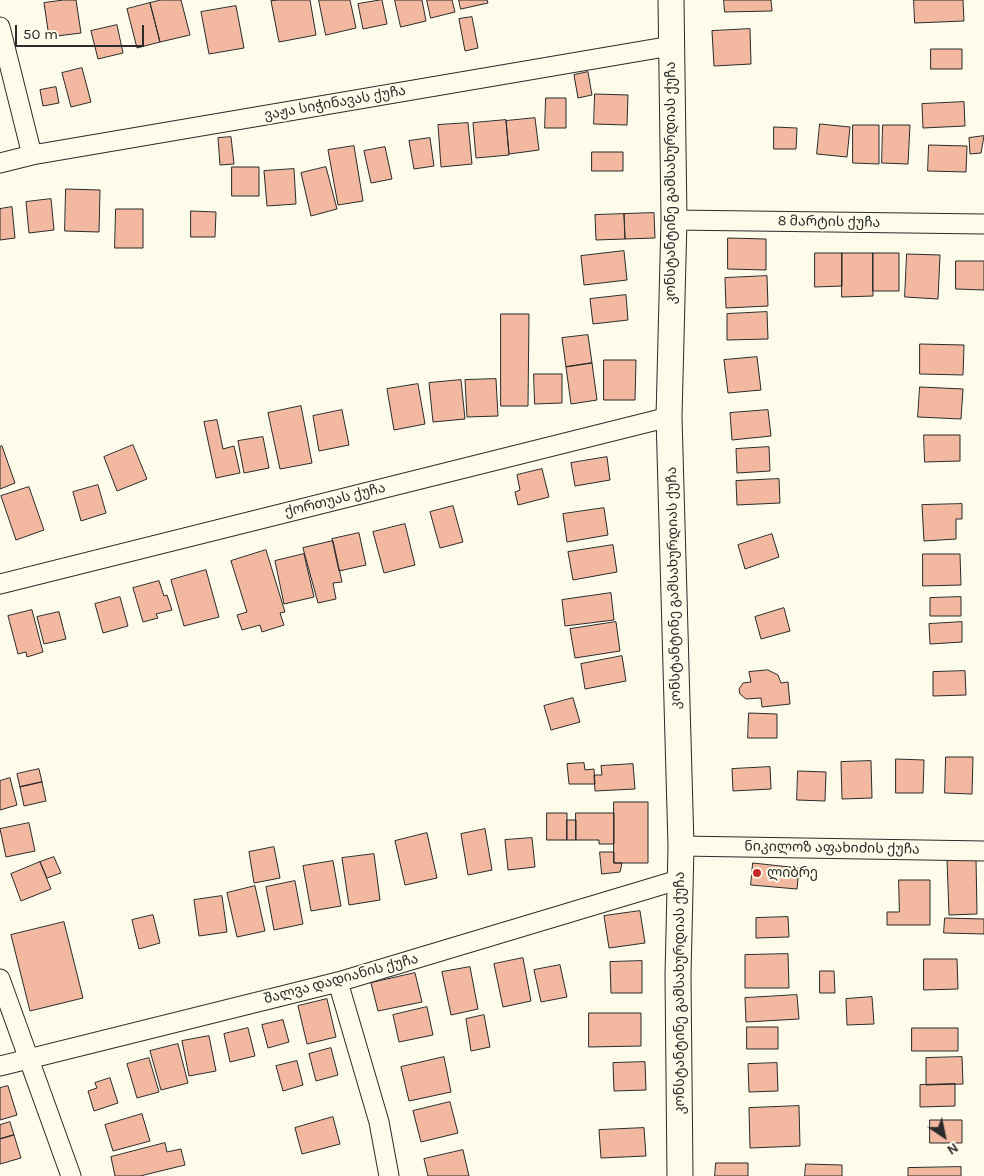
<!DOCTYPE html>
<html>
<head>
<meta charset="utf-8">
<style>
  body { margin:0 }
  #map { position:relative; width:984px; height:1176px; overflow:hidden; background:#fdfbea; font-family:Karla,sans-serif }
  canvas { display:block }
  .north { position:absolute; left:919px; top:1111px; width:50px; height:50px; -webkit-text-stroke:4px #fdfbea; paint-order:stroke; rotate:146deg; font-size:14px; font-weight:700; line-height:20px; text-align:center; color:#2b2b2b }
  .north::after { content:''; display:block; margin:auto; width:18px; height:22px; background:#2b2b2b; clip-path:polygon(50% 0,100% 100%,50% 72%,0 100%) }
  .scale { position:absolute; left:15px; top:25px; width:129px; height:22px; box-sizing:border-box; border:2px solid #2b2b2b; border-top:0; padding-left:6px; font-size:15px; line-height:18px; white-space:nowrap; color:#2b2b2b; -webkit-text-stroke:4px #fdfbea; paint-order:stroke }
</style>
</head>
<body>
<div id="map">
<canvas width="984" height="1176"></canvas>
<div class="north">N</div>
<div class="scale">50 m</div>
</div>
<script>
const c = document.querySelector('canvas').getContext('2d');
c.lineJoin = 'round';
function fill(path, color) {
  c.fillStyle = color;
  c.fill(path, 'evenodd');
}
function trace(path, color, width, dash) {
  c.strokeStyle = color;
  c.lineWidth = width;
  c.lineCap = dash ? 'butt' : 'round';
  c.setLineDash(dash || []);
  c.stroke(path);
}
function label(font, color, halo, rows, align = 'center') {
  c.font = font + ' Karla,"Noto Sans Georgian",sans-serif';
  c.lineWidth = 4;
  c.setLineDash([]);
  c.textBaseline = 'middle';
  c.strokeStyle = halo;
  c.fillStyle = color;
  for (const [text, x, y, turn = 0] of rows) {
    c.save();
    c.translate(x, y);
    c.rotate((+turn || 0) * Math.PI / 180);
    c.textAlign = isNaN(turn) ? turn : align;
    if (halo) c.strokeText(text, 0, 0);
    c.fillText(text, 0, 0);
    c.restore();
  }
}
const building = new Path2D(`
  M64,0H76L81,33L49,37L44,3Z
  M161,0H181L190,35L160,42L150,3Z
  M279,0H310L316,35L279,42L271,1Z
  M319,0H350L356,28L326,35Z
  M382,0L387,24L363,29L358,4Z
  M395,0H422L426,21L401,27Z
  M427,0H452L455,12L431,18Z
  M459,0H487L488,3L461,9Z
  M724,0H771L772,11L725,12Z
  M914,0H963L964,21L915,23Z
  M150,3L160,42L137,48L127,9Z
  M236,6L244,48L209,54L201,12Z
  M472,17L478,48L465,51L459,19Z
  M117,25L123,53L98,59L91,31Z
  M750,29L751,64L714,66L712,31Z
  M931,49H962V69H931Z
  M82,68L91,102L71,107L62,73Z
  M588,72L592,95L578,98L574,75Z
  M56,87L59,103L43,106L40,90Z
  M595,94L628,95L627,125L594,124Z
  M546,98H566V128H545Z
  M964,102L965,126L923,128L922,104Z
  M535,118L539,150L509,154L506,121Z
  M506,120L509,155L476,158L473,123Z
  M468,123L472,164L441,167L438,125Z
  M820,124L850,127L847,157L817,154Z
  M853,125H879V164L853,163Z
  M883,125H910L908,164L882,163Z
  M774,127L797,128L796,149H774Z
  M984,136L981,153L970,154L969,138Z
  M231,137L234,164L220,165L218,138Z
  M430,138L434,166L414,169L409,141Z
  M929,145L967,146L966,172L928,171Z
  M354,146L363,201L338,205L328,150Z
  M385,147L392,179L371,183L364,151Z
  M592,152H623V171H592Z
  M232,167H259V196H232Z
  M326,167L337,209L311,216L301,173Z
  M294,169L296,204L267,206L264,171Z
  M66,189L100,190L99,232L65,231Z
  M51,199L54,230L29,233L26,202Z
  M12,207L15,238L0,240V209Z
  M116,209H143V248H115Z
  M191,211L216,212L215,237H191Z
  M654,213L655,238L625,239L624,214Z
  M624,214L625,239L596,240L595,215Z
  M728,238L766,239V270L728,269Z
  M624,251L627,280L584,285L581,256Z
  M815,253H842V286L815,287Z
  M842,253H873V296L842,297Z
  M873,253H899V291H873Z
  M907,254L940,255L938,299L905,297Z
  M956,261H984V290L956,289Z
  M767,276L768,306L726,308L725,278Z
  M626,295L628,320L593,324L590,299Z
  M767,312L768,339L727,340V314Z
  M501,314H529L528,406H501Z
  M588,335L592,363L566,367L562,338Z
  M920,344L964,345L963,375L920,374Z
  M757,357L761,390L728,393L724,360Z
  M604,360H636L635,400H604Z
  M592,363L597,400L571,404L566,367Z
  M534,374H562V403L535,404Z
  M496,379L498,416L467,417L465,380Z
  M461,380L465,419L433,422L429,383Z
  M418,384L425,424L394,430L387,389Z
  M920,387L963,389L961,419L918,417Z
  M301,406L312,463L280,469L268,413Z
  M342,410L349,445L319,451L313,416Z
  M768,410L771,436L732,440L730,413Z
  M217,420L223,449L234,446L240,473L216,478L204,422Z
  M924,435H960V461L925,462Z
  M263,437L269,468L244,473L238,441Z
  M133,445L147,479L117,491L104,457Z
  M2,446L15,483L0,489V447Z
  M769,447L770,471L737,473L736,449Z
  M607,457L610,480L575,486L571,463Z
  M542,469L549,497L518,505L515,492L520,490L517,475Z
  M779,479L780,503L737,505L736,481Z
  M98,485L106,513L81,521L73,492Z
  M29,487L44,530L16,540L1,496Z
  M962,504V519H956V539L924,541L922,505Z
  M453,506L463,542L440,548L430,512Z
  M604,508L608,535L567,542L563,514Z
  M405,524L415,565L384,573L373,532Z
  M359,533L366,565L339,571L332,539Z
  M772,534L779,557L745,569L738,545Z
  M333,541L342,582L333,583L336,599L318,603L303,548Z
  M613,545L617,572L573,580L568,552Z
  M266,550L285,612L280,613L284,625L262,632L260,625L242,630L237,615L247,612L231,561Z
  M304,554L314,597L284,604L275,561Z
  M923,554H960L961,585L923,586Z
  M206,570L219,617L184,626L171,580Z
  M159,581L164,596L167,595L172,610L156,614L158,618L143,622L133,588Z
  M611,593L614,620L565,626L562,600Z
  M120,597L128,626L103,633L95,604Z
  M961,597V616H930V598Z
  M784,608L790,631L761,639L755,617Z
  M32,610L43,652L27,657L26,652L18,654L8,616Z
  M59,612L66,639L44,644L37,617Z
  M616,622L620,651L575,658L570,629Z
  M962,622V642L930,644L929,624Z
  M622,656L626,681L585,689L581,664Z
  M768,670L778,675L781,683L788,682L790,704L762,707L761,698L746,699L740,694L739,689L743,683L751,682L749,672Z
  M965,671L966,695L933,696V672Z
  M573,698L580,722L551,730L544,706Z
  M749,713L777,714V738H748Z
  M946,757H973L972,794L945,793Z
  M896,759L924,760L923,793H896Z
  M871,761L872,798L842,799L841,762Z
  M584,763L585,770L594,769L595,784H569L567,764Z
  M633,764L635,789L595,791L594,775H602L601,766Z
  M770,767L771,789L733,791L732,769Z
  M39,769L42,782L20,787L17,774Z
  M798,771L826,772L825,801L797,800Z
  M10,778L17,805L0,810V781Z
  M42,782L46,801L24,806L20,787Z
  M614,802H648V863H614Z
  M547,813H567V840H547Z
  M576,813H614V844H599V840H576Z
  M567,820H576V840H567Z
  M29,823L35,851L6,857L0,829Z
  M485,829L492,870L468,875L461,834Z
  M427,833L437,878L405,885L395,841Z
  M532,838L535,867L508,870L505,840Z
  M274,847L280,878L254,883L249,852Z
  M600,852H614V863H622L620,872L602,874Z
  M374,854L380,900L349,905L342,858Z
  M54,857L61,873L47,878L40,862Z
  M976,858L977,914L949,915L947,859Z
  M333,861L341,906L311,911L303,866Z
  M40,862L51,889L21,901L11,874Z
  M753,863L799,868L797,889L751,885Z
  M899,880H930V925H887V912H899Z
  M295,881L303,924L274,930L266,887Z
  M255,886L265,931L237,937L227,893Z
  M222,896L227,932L199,936L194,900Z
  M640,911L645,943L609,948L604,916Z
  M153,915L160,943L139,949L132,920Z
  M788,917L789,937L756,938V918Z
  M945,918L984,919V934L944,933Z
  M64,922L83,998L30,1011L11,935Z
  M788,954L789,988H745V955Z
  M523,958L531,1001L503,1007L494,964Z
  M924,959H957L958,989L924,990Z
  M642,961V993H611L610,962Z
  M560,965L567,997L541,1002L534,970Z
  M470,967L478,1009L451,1015L442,972Z
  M820,971H834L835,993H820Z
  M415,973L422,1002L378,1011L371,983Z
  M797,995L799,1019L746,1022L745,998Z
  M872,997L874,1024L847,1025L846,999Z
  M327,999L336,1037L307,1044L298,1006Z
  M427,1007L433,1035L399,1042L393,1015Z
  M589,1013H641V1046L589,1047Z
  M484,1015L490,1047L471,1051L466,1019Z
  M283,1020L289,1042L268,1048L262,1025Z
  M747,1027H778V1049H747Z
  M248,1028L255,1056L230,1062L224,1034Z
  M912,1028H958V1051H912Z
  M209,1036L216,1071L189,1076L182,1041Z
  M178,1044L188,1083L161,1090L150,1051Z
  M331,1048L338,1075L316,1081L309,1054Z
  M444,1057L451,1092L409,1101L401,1067Z
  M962,1057L963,1084L926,1085V1058Z
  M149,1058L159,1092L137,1098L127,1064Z
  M297,1061L303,1085L283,1091L276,1066Z
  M645,1062L646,1090L614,1091L613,1063Z
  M777,1063L778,1091L749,1092L748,1064Z
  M110,1078L118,1103L94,1111L88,1091L97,1088L95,1083Z
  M955,1084V1106L920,1107V1085Z
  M8,1086L17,1115L0,1120V1088Z
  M450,1102L458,1133L421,1142L413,1111Z
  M799,1106L800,1146L750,1148L749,1108Z
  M142,1114L150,1141L113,1151L105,1125Z
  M333,1117L340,1144L302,1154L295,1128Z
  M930,1120H962V1143H930Z
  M10,1122L14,1135L0,1139V1125Z
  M644,1128L646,1156L601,1158L599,1130Z
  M14,1135L21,1158L0,1164V1139Z
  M165,1143L167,1152L181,1149L185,1165L140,1176H115L111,1157Z
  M463,1150L469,1176H428L424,1159Z
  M716,1163H748V1176H715Z
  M806,1164L842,1165V1176H805Z
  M961,1167V1176H908V1168Z`);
const minor = new Path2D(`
  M0,27L32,155
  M0,163L32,155L671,46
  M674,220L984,224
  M0,584L669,417
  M681,846L984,851
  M0,979L71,1176
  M338,982L379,1122L389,1176
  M0,1066L338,982L678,880`);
const major = new Path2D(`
  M671,0L674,220L669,417L681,846L678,975L680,1176`);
const markers = [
  [757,873,5,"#c62828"]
];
const streetNames = [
  ["ვაჟა სიჭინავას ქუჩა",335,103,-10],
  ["კონსტანტინე გამსახურდიას ქუჩა",671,183,-90],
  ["8 მარტის ქუჩა",829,222,1],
  ["ქორთუას ქუჩა",335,500,-14],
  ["კონსტანტინე გამსახურდიას ქუჩა",674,588,-91],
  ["ნიკილოზ აფახიძის ქუჩა",832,848,1],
  ["შალვა დადიანის ქუჩა",341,979,-15],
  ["კონსტანტინე გამსახურდიას ქუჩა",680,993,-90]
];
const poiNames = [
  ["ლიბრე",767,873]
];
fill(building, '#f2b8a0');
trace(building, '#2b2b2b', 1);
trace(minor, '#2b2b2b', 21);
trace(major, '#2b2b2b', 27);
trace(minor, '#fdfbea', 19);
trace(major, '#fdfbea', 25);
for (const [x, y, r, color] of markers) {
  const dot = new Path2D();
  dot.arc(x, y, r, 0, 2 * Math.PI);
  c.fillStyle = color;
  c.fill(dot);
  trace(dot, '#fdfbea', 2);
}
label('14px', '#2b2b2b', '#fdfbea', streetNames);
label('14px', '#2b2b2b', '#fdfbea', poiNames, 'left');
</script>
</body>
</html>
